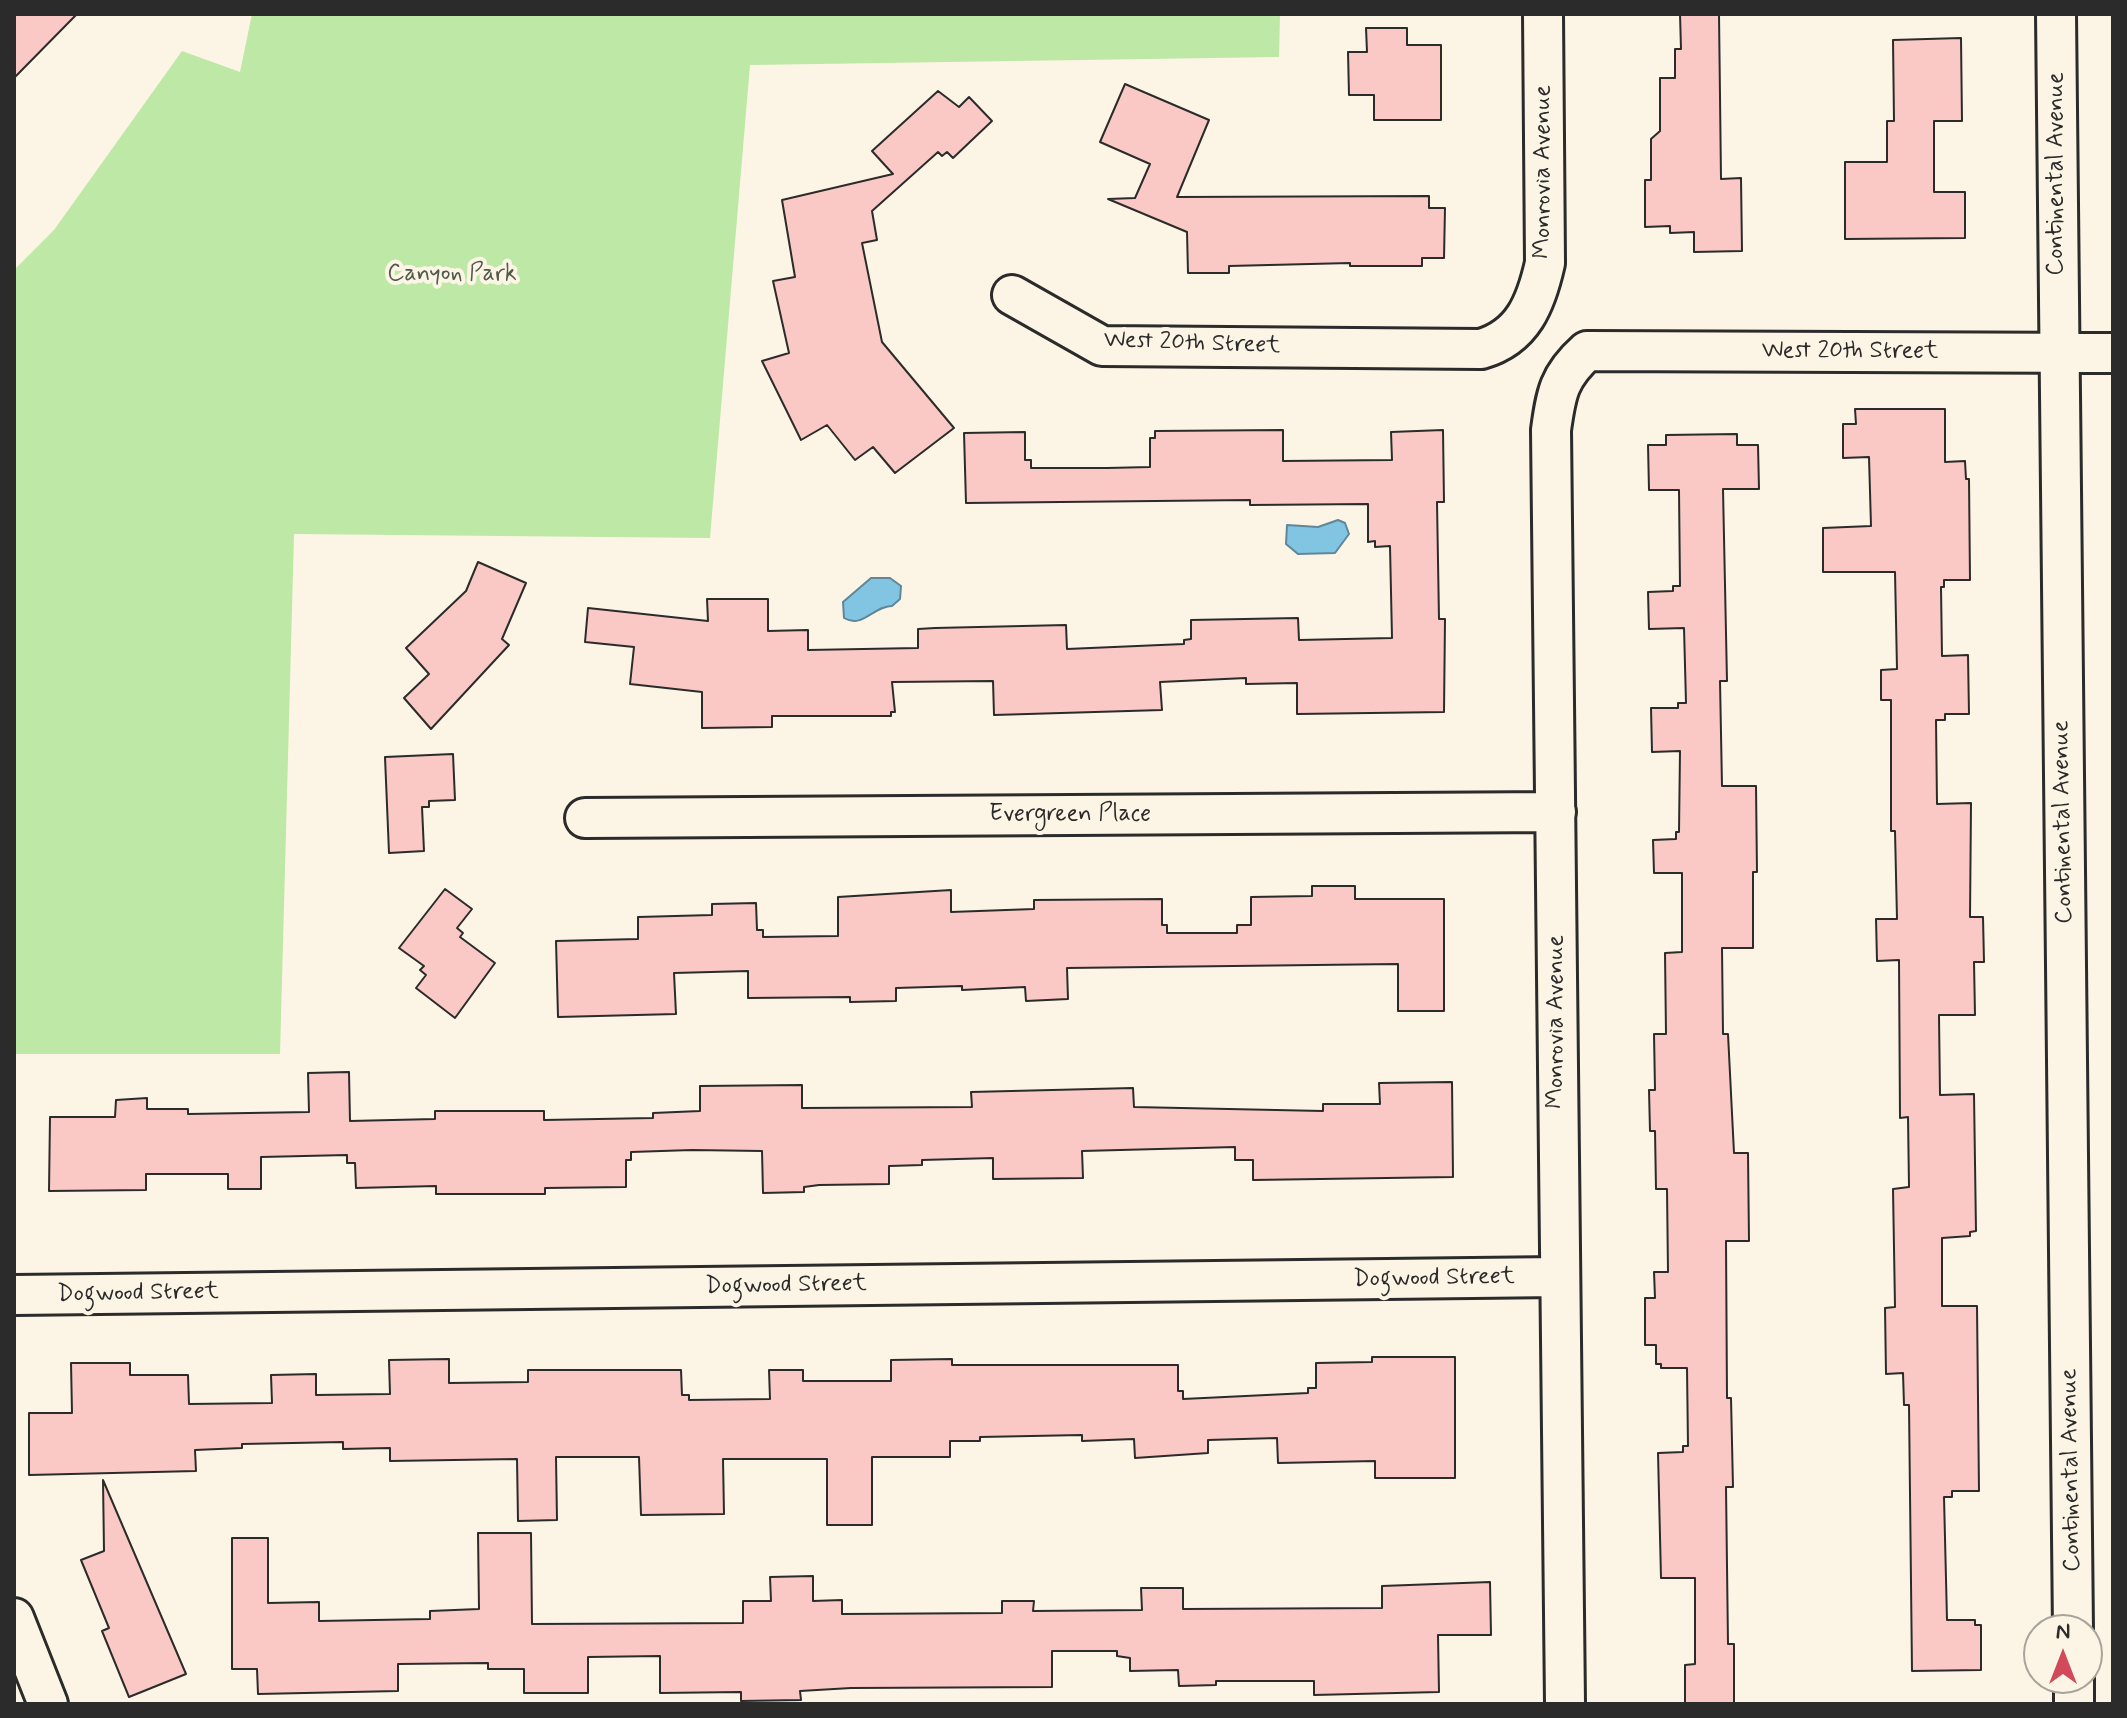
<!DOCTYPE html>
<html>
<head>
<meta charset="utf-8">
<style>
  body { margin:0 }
  #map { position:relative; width:2127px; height:1718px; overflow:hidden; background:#fcf5e5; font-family:Mynerve,sans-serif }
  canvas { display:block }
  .frame { position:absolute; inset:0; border:16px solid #2b2b2b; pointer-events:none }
  .north { position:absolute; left:2023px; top:1614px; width:80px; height:80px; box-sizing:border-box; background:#fcf5e5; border:2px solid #a8a49b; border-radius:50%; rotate:0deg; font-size:22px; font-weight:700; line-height:32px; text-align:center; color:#2b2b2b }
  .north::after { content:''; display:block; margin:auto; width:28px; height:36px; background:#d1495b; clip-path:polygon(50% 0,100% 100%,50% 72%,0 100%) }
</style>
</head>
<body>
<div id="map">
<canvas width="2127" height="1718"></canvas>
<div class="frame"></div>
<div class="north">N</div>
</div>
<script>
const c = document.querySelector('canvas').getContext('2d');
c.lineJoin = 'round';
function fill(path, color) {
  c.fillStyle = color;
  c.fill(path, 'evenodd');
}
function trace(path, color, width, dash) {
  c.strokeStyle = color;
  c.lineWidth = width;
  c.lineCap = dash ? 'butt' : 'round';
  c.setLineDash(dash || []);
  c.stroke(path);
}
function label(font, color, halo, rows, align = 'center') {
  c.font = font + ' Mynerve,sans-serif';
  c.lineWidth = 8;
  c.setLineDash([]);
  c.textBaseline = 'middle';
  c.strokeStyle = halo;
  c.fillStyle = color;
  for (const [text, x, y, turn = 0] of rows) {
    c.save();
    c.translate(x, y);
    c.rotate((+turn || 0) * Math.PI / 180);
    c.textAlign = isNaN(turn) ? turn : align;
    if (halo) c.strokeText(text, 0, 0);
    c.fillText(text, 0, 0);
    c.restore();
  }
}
const green = new Path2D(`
  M252,14H1280L1279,57L750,65L710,538L294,534L280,1054H14V270L54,230L182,51L240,72Z`);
const water = new Path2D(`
  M1338,520L1345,523L1349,534L1335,553L1298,554L1286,544L1287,525L1318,527Z
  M871,578H890L901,586L900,599L892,606C873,606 863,629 844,618L843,602Z`);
const building = new Path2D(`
  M14,14H77L14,78Z
  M1680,14H1719L1721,179L1741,178L1742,251L1694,252V232L1670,233V226L1645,227V180H1651V139L1660,131V78H1675V49H1681Z
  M1366,28H1407V45H1441V120H1374V95H1349L1348,52H1367Z
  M1961,38L1962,121H1934V192H1965V238L1845,239V162H1887V121H1894L1893,40Z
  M1125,84L1209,120L1177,197L1429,196V208H1445L1444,258H1422V266H1350V263L1229,266V273H1188L1187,232L1108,199L1135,198L1150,164L1100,142Z
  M938,91L959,107L969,97L992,121L953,158L947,152L942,156L938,152L872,211L877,240L862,243L882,342L954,428L895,473L873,447L855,460L827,425L801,440L762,361L789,353L773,281L795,277L782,200L893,174L872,151Z
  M1855,409H1945V462L1965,461L1966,479H1969L1970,580H1944V587H1941L1942,656L1968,655L1969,714H1945V720H1936L1937,804L1971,803L1970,917H1983L1984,962H1974L1975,1015H1939L1940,1095L1974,1094L1976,1231L1970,1232V1236L1942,1238V1306H1977L1979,1491H1952V1497H1944L1947,1620H1975V1625H1981V1670L1912,1671L1909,1405H1904L1903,1373L1886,1374L1885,1308L1895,1307L1893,1189L1909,1187L1908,1117L1900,1118L1899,960L1877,961L1876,919H1897L1895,831H1891V700H1881V670L1897,669L1895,572H1823V528L1871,526L1869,457L1843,458V424H1856Z
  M1283,430V461L1392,460L1391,432L1443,430L1444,502H1437L1439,619H1445L1444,712L1297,714V683L1246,684V678L1160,682L1162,710L994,715L993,681L892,682L895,712H891V716H772V727L702,728V692L630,684L634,647L585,642L588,608L708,621L707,599H768V631L808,630V650L918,648V629L935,628L1066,625L1067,649L1184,644V640L1191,639V620L1298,618L1299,640L1392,638L1390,546L1375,547V541L1368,542V504L1250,505V500L966,503L964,433L1025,432V460H1031V468H1107L1150,467V438H1155V431Z
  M1737,434V445H1758L1759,489H1723L1727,681H1720L1722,786H1756L1757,872H1753V948H1722L1723,1034H1728L1734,1153H1748L1749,1241H1726L1727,1398H1731L1733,1487H1726L1728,1644H1734V1704H1685V1665L1695,1664V1578H1661L1658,1453L1683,1452V1446H1688L1687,1368H1661V1364H1656V1345H1645V1298H1655L1654,1272H1668L1667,1189H1656L1655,1131H1650L1649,1090H1655L1654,1034H1666L1665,953L1682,952V873H1654L1653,840L1676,839V832H1679L1680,751L1652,752L1651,708H1678V703H1686L1684,628L1649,629L1648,592L1673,591V586H1680L1679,490H1649L1648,445H1666V435Z
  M478,562L526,583L502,639L509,645L431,729L404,698L429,674L406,648L466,591Z
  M453,754L455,800L429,801V807H422L424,851L389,853L385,757Z
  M1312,886H1355V899H1444V1011H1398V964L1067,968L1068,999L1026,1001L1025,987L962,990V986L896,988V1001L850,1002V997L748,998V971L674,973L676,1014L558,1017L556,941L638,939V917L712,915V904L756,903L757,930H763V937L838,936V897L951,890V912L1034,909V900L1162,899V925H1167V933H1237V925H1251V897L1312,896Z
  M445,889L472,909L457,928L463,933L460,937L495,963L455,1018L416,988L426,975L420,970L424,966L399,948Z
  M349,1072L350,1121L435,1119V1111H544V1120L653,1118V1113L700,1111V1086L802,1085V1108L972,1107L971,1092L1133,1088L1134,1107L1323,1111V1104H1380L1379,1083L1452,1082L1453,1177L1253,1180V1160H1235V1147L1082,1151L1083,1178L993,1179V1158L922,1160V1165L889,1166V1184L819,1185L804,1187V1192L763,1193L762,1151L692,1150L631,1152V1160H626V1187L545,1188V1194H436V1186L356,1188L355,1163H347V1155L261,1157V1189H228V1174H146V1190L49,1191L50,1117H115L116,1100L147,1098V1109H188V1114L309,1112L308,1073Z
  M1372,1357H1455V1478H1375V1461L1278,1463L1277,1438L1208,1440V1453L1135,1458L1134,1439L1082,1441V1435L980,1437V1441H950V1457H872V1525H827V1459H723L724,1514L641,1515L639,1457H556L557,1520L518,1521L517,1459L390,1461V1448L343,1449V1442L242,1444V1448L195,1450L196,1471L29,1475V1413H72L71,1363H130V1375H188L189,1404L272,1403L271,1375L316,1374V1395L390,1394L389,1360L449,1359V1383L528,1382V1370H681L682,1395H689V1400L770,1399L769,1370H803V1381H891V1360L952,1359V1365H1178V1391H1183V1399L1308,1393V1388H1316V1363L1372,1362Z
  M103,1480L186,1674L129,1697L102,1631L109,1628L81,1560L104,1551Z
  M478,1533H531L532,1624L743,1623V1601H771L770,1577L813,1576V1601L842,1600V1614L1002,1613V1601H1034L1033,1611L1142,1610L1141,1588H1183V1609L1382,1608V1586L1490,1582L1491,1635H1438L1439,1692L1355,1694L1314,1695V1681H1216V1685L1179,1686L1178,1670L1130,1671V1658L1117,1656V1651H1052V1687L851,1688L800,1691L801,1700L741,1701V1692L660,1693V1656L588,1657V1693H524V1669H488V1663L398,1664V1691L258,1694L257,1669H232V1538H268V1603L319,1602V1621L430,1619V1611L479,1609Z`);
const minor = new Path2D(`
  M2056,14L2073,1630
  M1012,295L1102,346L1481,349C1523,337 1536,303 1545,263L1543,14
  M585,818L1556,812
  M14,1295L1558,1277
  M14,1618L48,1704
  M2074,1678V1704
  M1565,1704L1551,430C1556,393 1559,376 1587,351L2113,353`);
const streetNames = [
  ["Monrovia Avenue",1544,172,-90],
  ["Continental Avenue",2057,174,-90],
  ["West 20th Street",1192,344,2],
  ["West 20th Street",1850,352],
  ["Evergreen Place",1070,815],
  ["Continental Avenue",2064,822,-91],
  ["Monrovia Avenue",1557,1022,-90],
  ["Dogwood Street",1434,1279,-1],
  ["Dogwood Street",786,1286,-1],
  ["Dogwood Street",138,1294,-1],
  ["Continental Avenue",2072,1470,-91]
];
const parkNames = [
  ["Canyon Park",452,275]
];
fill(green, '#bde8a5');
fill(water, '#82c5e3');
trace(water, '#5f8799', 2);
fill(building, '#fac9c5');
trace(building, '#2b2b2b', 2);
trace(minor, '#2b2b2b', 44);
trace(minor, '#fcf5e5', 38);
label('24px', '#2b2b2b', '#fcf5e5', streetNames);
label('24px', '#505a4a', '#fcf5e5', parkNames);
</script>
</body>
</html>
